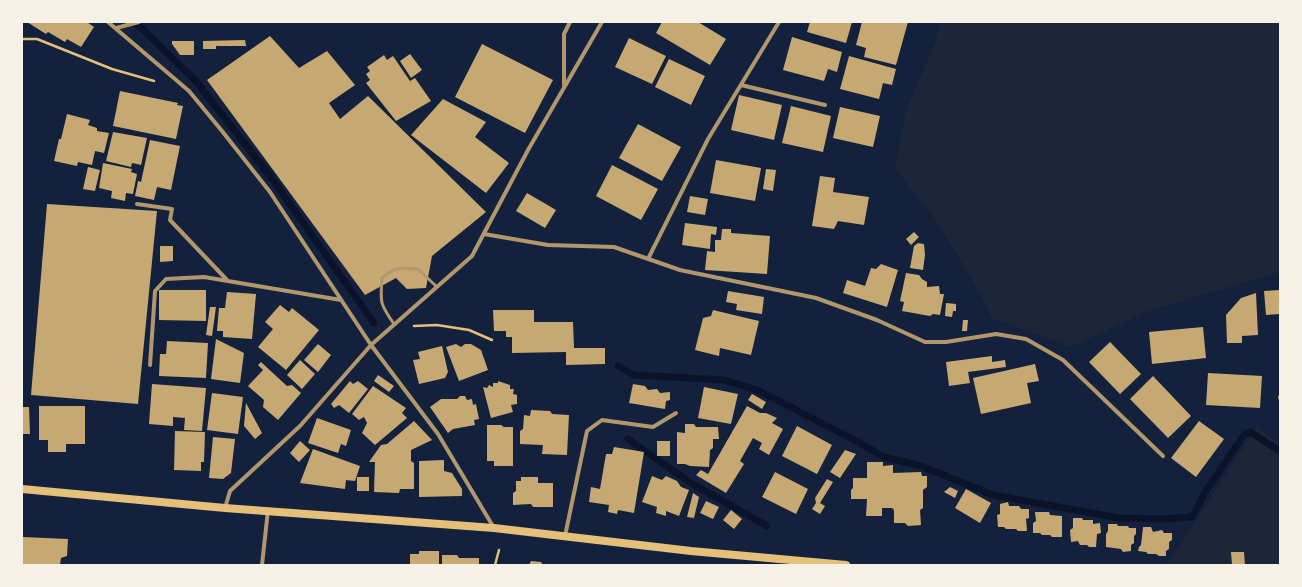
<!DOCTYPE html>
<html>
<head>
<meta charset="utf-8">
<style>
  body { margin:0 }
  #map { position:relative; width:1302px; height:587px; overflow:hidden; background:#14213d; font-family:Signika,sans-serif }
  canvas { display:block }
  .frame { position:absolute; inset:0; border:23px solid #f6f1e7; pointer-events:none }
</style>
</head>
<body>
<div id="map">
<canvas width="1302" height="587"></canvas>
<div class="frame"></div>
</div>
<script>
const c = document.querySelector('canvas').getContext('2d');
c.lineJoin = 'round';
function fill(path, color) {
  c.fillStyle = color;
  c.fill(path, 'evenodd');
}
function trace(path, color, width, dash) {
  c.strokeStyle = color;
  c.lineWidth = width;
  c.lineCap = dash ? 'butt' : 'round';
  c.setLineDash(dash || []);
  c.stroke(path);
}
const green = new Path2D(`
  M940,22H1280V272L1148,311L1071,347L992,318L972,279L935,219L895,168L906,110L936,41Z
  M1257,427L1280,444V565H1167Z`);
const stream = new Path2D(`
  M132,22L139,26L195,80L270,176L374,323
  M618,366L634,375L724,380L757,390L849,437L884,457L921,466L993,495L1118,518L1163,519L1192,517L1206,491L1244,435L1250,432L1280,451
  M628,439L691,483L767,526`);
const building = new Path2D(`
  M27,22H87L94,27L81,47L67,39L65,42L48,32L46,34Z
  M662,22H698L726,39L710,65L656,33Z
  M810,22H852L846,43L807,32Z
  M862,22H908L896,65L864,57L866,48L856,45Z
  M270,36L299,68L327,51L355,85L329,103L340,119L368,96L486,212L432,256L426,288L407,289L396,278L365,295L207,80Z
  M792,37L842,52L837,72L828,69L824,81L783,70Z
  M629,38L666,56L652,84L615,67Z
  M245,40L246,46H216V49H203V41Z
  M172,41H194V55H180L172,44Z
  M482,44L553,80L525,133L455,97Z
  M410,54L422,70L411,78L400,61Z
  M384,55L387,60L393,56L410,81L415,78L431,101L396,121L366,83L370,80L366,74L370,71L367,67Z
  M849,56L896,69L892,85L883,83L879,99L840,89Z
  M669,59L705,76L691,105L655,87Z
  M120,91L178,103L177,105L183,106L176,139L113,126Z
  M739,95L782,105L774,140L731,130Z
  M443,99L486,122L475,137L509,163L486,193L411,135Z
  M791,106L831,116L823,152L782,143Z
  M840,107L880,116L873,147L833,138Z
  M67,114L90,120L88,125L97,128V131L109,133L104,153L95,151L92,165L78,162L77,166L54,161L59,139H61Z
  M638,124L681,147L662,181L619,158Z
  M113,132L147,138L141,165L132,163L131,167L106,161Z
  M150,140L180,146L171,190L157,187L154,200L135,196L138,181L141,182Z
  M716,160L761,168L755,201L710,193Z
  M103,163L132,169L131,172L137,174L133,194L126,193L125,201L111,198L112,191L99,188Z
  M612,165L658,189L641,220L596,196Z
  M88,167L100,170L95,191L83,189Z
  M766,169L776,170L773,191L763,189Z
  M820,176L835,178L833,192L869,197L864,225L838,221L834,229L812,226Z
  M527,193L556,210L545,228L516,211Z
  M690,196L708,199L705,215L687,212Z
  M47,204L157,211L138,404L31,395Z
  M685,223L717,227L716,235L711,234L710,249L682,245Z
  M722,229H731V233L770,236L767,274L705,270L707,251L715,252V240H721Z
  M914,232L919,237L911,245L906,239Z
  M918,243L924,244L925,255L923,270L910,268L914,246Z
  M160,246H173V261L160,262Z
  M881,264L898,270L887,307L843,293L847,280L865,286L871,268L876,269Z
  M906,273L919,275L922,279L927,282V287L939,286L940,294H944L940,315L933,314L930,316L902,311L904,302L900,301Z
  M159,290H206V321L159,320Z
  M1280,290V314L1266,315L1264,291Z
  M728,291L764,297L762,314L736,310L737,304L726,302Z
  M227,292L256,294L252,339L223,337V331H217L219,308H225Z
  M1256,293L1258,335L1242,336V343H1227L1226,315L1241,298Z
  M946,303L956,304V311H953L952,317L945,316Z
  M280,305L289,312L292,308L319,330L286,370L258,347L273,329L265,322Z
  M210,307H216L212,336L206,335Z
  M493,310H534V322H573L574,348H605V364L566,365V352L512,353V337H506V331H494Z
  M713,310L759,321L751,355L720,348L719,356L695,350L703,318L711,316Z
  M963,320H968L967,331H962Z
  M1203,327L1206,358L1152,364L1149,332Z
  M216,339L244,353L240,383L211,379Z
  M167,341L208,343L206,378L159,376L160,354H166Z
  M1110,342L1141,374L1120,394L1089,362Z
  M318,344L331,355L318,372L304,360Z
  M456,344L461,347L465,344H471L481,350L488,370L459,381L446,347Z
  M442,346L448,372L445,378L419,384L413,360L420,359L418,352Z
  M992,356V362L1005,360L1006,367L968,372L970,383L949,386L946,362Z
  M300,360L315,374L302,389L287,375Z
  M261,362L287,386L292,385L301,393L278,420L263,407L264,400L248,386L263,370L258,365Z
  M1035,364L1039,381L1027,383L1031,403L981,414L973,378Z
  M1208,373L1262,376L1260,408L1206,405Z
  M378,375L394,386L389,392L374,381Z
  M1153,376L1191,416L1168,438L1130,399Z
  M350,381L353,384L358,381L368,389L349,413L339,405L334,408L331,404Z
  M498,381L510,385V389H514L513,394L517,395V404L511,405L513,412L491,418L483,387L487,388L489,385L493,387V383H498Z
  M152,384L206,388L202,431L184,430L185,418L173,417V426L149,424Z
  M633,384L645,386L648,390L657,389L660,393L670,392V400L666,401L665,409L629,403Z
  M373,386L406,408L402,413L407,418L375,445L362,433L367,423L364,417L359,420L352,414Z
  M704,387L738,394L731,424L698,418Z
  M212,393L243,397L238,434L207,430Z
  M752,394L766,402L762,409L748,400Z
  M460,396H465L467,400L472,399L473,405L476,404L479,419L474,420L475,425L453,429L448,433L430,407L441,399H457Z
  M246,403L262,433L255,439L244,426Z
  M39,406H85V444H66V452H48V440H39Z
  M747,406L760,413H766L777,418L772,423L783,429L769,455L759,449L762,443L753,438L740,461L744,464L726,493L696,475L701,470L708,474Z
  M22,407H29L30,434H22Z
  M531,410L550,411L552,414L569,415L567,455L542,454L543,445L520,444V431L523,429L524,415L530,416Z
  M317,418L351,430L346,446L341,444L338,453L308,443Z
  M414,421L432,440L411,450V461L414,463V489H400L399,493L374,492L375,462H369L381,445L387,444Z
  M1199,421L1224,439L1196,477L1171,458Z
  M685,424H694L696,427H718L719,439H713V448L710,450L709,467L690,466L685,464H677V432L685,433Z
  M487,425H501L504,427H513V466H494V461H487Z
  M797,426L832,445L817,474L782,456Z
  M175,431L205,432L204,462H201V471L174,470Z
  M213,437L235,439L231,473L223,479L209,478Z
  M300,441L310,450L299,462L290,453Z
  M657,441H670V456H657Z
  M614,447L644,452L634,513L618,510L617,514L608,512L609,505L589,502L591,487L600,489L606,454H612Z
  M313,449L360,466L355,481L346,480L345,489L300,483Z
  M845,450L856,454L840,478L830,472Z
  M444,460V471L452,473L462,489V496L419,497V461Z
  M867,462H883V466L893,465V473L921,472L922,476H927V487L923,490V508L920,510L921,525L908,526L905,523H894V510L892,508H882V516H866L867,499H851V490L853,488V478H867Z
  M775,472L808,489L796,514L762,497Z
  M652,476L662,480L666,476L677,481L681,487L689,490L679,516L666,511V516L656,513L657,507L642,502Z
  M357,477H369V491H357Z
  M521,477H538V483H553V507H533L531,504L513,505V493L516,491V481H521Z
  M827,479L833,482L820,503L825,506L820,514L812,509L816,503L815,498Z
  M950,487L958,491L955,498L944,492Z
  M966,489L991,503L980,523L955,508Z
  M693,493L699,497L694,518L687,517Z
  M706,501L719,507L713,519L700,513Z
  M1008,502L1009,506H1019L1021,509H1029V518L1026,519L1027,531H1018L1016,529H1006L1004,527H998L997,515L1000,514V504Z
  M731,510L742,519L734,529L723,520Z
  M1035,512H1049L1050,515L1062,516V537H1052L1050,535H1042L1040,533H1033V523L1036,521Z
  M1073,518H1082L1083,520H1093V524L1100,523L1101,533L1097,534L1096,547H1089L1087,545H1080L1078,541L1071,542L1070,530L1073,528Z
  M1108,524H1117L1118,526H1128L1129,528H1136V534L1134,536V543L1131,545V551L1123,552L1121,549L1106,547V534L1108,531Z
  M1143,527H1151L1153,532L1162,530L1164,533H1172V540L1169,542V549L1166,551V556H1159L1156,554H1148L1146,552L1138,551L1139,547L1141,545Z
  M23,537L68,539L67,556L61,558L60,565H22Z
  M419,551H439V565H410V554H419Z
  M1231,552H1244L1245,565H1232Z
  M442,555H457L459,558H479V565H442Z
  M531,561L541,562L543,565H529Z`);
const path = new Path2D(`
  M22,39H37L112,69L154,81
  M414,326L437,325L469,330L492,340
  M495,565L499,550`);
const service = new Path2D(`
  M394,324C380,304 380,303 382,278C396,266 401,268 418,269L437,287`);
const minor = new Path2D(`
  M108,22L189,91L222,131L270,192L371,345L438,434L494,528
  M116,28L139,22
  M741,85L825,105
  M564,86V34L570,22
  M137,204L172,209L170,220L227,280
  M484,234L548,245L614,247L680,270L816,298L877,320L925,342H946L996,334L1026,339L1063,360L1163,456
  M648,259L708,139L779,22
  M150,365L155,291L166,279L204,277L341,300
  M1280,398V397
  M225,508L230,491L300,426L371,345L472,256L528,150L602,22
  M565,536L587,431L602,420L653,427L676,413
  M262,565L268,510`);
const secondary = new Path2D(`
  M22,489L225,508L494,528L691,551L846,565`);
fill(green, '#1d2539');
trace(stream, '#0b132b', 7);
fill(building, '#c6a872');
trace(path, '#e5c07b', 2.5);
trace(service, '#b1986c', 3);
trace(minor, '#b1986c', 4);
trace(secondary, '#e5c07b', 8);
</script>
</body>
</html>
